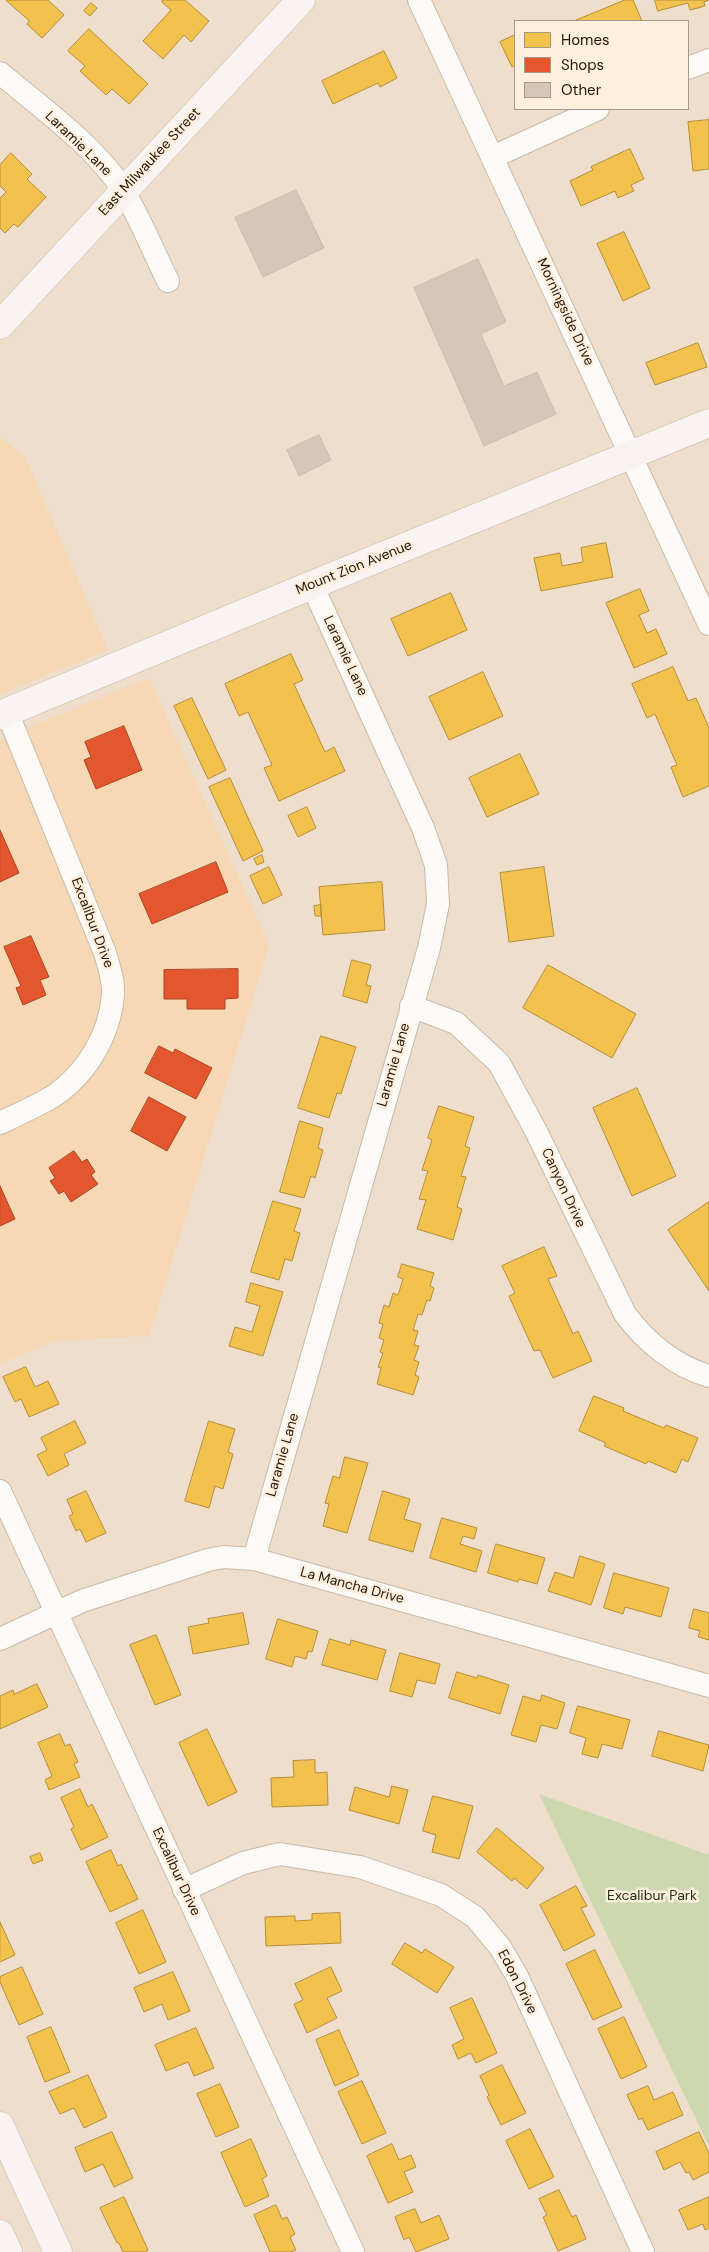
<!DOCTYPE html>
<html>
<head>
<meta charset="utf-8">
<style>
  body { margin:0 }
  #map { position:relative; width:709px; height:2252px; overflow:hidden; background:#eedecb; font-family:"DM Sans",sans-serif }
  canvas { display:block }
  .legend { position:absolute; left:514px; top:20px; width:175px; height:90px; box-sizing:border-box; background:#feefde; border:1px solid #a79988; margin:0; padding:6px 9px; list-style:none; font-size:15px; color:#241706 }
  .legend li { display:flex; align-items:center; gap:10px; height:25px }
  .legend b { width:25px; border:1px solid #a79988 }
</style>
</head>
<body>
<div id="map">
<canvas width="709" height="2252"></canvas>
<ul class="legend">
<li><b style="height:14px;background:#f2c14e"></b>Homes</li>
<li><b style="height:14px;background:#e4572e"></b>Shops</li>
<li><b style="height:14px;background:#d6c6b7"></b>Other</li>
</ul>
</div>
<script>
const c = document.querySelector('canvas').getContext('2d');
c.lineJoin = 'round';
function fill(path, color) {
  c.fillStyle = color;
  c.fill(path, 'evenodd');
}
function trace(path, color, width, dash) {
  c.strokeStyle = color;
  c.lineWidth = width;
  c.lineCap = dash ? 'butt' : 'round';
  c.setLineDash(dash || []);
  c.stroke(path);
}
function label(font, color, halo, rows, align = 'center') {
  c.font = font + ' "DM Sans",sans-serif';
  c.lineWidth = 5;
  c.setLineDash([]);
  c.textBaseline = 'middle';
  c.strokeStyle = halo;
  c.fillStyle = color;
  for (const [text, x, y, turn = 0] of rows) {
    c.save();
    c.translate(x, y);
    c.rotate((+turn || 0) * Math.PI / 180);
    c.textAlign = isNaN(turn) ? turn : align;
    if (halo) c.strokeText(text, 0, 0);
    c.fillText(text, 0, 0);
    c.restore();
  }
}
const built = new Path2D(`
  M0,437L25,457L108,650L0,694Z
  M149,678L269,945L149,1336L53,1341L0,1364V739Z`);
const green = new Path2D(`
  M539,1794L709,1855V2146Z`);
const homes = new Path2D(`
  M6,0H48L64,15L42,38L27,24L29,21Z
  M163,0H185L209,21L191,42L184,35L163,59L143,41L171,10L162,2Z
  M625,0H633L642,21H574Z
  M655,0H709L704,2L705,6L690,10L688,3L658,11Z
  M91,3L97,8L90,16L84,11Z
  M89,29L148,84L129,104L112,89L106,95L80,71L85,66L68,51Z
  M515,35V65L512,67L500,42Z
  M384,51L397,78L380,87L378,83L333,104L322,81Z
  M709,120V169L693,171L688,122Z
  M630,149L644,179L631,185L634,191L618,198L615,191L581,206L570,181L593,170L591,167Z
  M11,153L32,174L27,179L46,197L18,227L14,224L5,233L0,228V198L6,192L0,186V165Z
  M624,232L650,288L623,301L597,244Z
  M698,343L707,367L655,385L646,363Z
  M606,543L613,577L541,591L534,558L560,553L562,566L583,562L581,548Z
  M640,589L649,611L639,615L647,633L656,629L667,654L634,668L606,603Z
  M451,593L467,630L408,656L391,619Z
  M291,654L303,680L294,684L325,752L334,747L345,771L279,801L264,768L272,765L248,712L239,716L225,684Z
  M673,667L688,701L696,698L709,728V786L683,797L671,767L677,765L655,714L647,718L632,684Z
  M483,672L503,716L449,740L429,697Z
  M192,698L226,770L208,779L174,706Z
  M520,754L539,794L487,817L469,778Z
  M230,778L263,851L243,861L209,787Z
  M307,807L316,828L298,837L288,816Z
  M262,855L264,862L257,865L254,859Z
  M269,867L282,895L263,904L250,876Z
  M544,867L554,936L509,942L500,873Z
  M382,882L385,930L323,935L319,887Z
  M321,905V916H315L314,906Z
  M352,960L371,965L366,985L371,986L367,1003L343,996Z
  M548,965L636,1014L612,1058L523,1008Z
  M321,1036L356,1047L341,1094L337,1093L329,1118L298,1108Z
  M637,1088L676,1176L632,1196L593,1108Z
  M439,1106L474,1117L465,1146L470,1148L461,1176L466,1177L457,1207L462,1209L453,1240L417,1229L426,1200L419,1199L428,1171L422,1170L432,1140L428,1138Z
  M300,1121L323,1128L318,1148L323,1150L315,1178L311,1176L304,1198L280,1192Z
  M273,1201L301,1209L294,1231L300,1233L292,1261L285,1259L279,1280L251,1272Z
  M709,1202V1291L668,1230Z
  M544,1247L557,1276L548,1279L573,1334L578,1331L592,1361L553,1378L540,1350L534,1351L509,1296L515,1293L502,1266Z
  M402,1264L434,1273L430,1286L434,1288L430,1301L427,1300L422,1315L418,1314L413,1330L418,1331L414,1345L419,1346L414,1360L419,1362L415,1375L419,1377L413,1395L377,1384L381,1368L378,1367L383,1353L380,1352L384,1340L379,1338L383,1324L379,1323L384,1305L389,1307L393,1293L398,1295L403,1279L398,1277Z
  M251,1283L283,1292L263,1356L229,1346L235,1327L252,1332L260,1306L246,1302Z
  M26,1367L35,1387L48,1381L59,1404L29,1417L21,1399L15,1402L3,1377Z
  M594,1396L624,1408L623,1411L664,1428L666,1425L698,1438L688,1462L682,1459L676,1473L648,1461L646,1464L604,1446L606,1443L579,1431Z
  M75,1421L86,1443L64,1454L69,1465L48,1476L37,1455L47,1450L41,1438Z
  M209,1421L235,1429L228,1452L233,1454L223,1489L215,1486L209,1508L185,1501Z
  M345,1457L368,1463L347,1533L323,1526L329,1504L325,1503L333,1476L339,1478Z
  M86,1491L106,1533L86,1542L80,1529L76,1531L69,1516L73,1514L67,1500Z
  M383,1491L410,1499L404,1519L421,1524L413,1552L369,1540Z
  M442,1518L477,1528L474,1539L463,1536L460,1544L482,1551L476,1572L430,1558Z
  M496,1544L545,1558L537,1584L519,1579L518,1582L488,1573Z
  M580,1556L605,1564L591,1605L548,1591L555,1572L573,1578Z
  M614,1573L669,1588L661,1617L625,1607L623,1614L604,1608Z
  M694,1609L709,1613V1640L698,1637L700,1631L689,1628Z
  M243,1613L249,1644L193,1654L188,1627L209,1623L208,1619Z
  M278,1619L318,1631L312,1652L308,1651L306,1659L295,1656L292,1667L266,1659Z
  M156,1635L181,1695L155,1705L130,1645Z
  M330,1639L350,1645L351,1640L386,1650L377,1680L322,1665Z
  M400,1653L440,1664L435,1684L417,1680L412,1697L390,1691Z
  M457,1672L477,1678L478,1675L509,1685L500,1714L449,1698Z
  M37,1684L48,1707L0,1729V1696L13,1690L14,1694Z
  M542,1695L565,1703L557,1729L541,1725L536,1742L511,1735L523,1696L540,1701Z
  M578,1706L630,1720L622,1749L602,1744L598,1758L582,1754L586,1738L570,1733Z
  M207,1729L237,1792L208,1806L179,1743Z
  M659,1731L709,1745L703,1771L652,1756Z
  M60,1734L65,1746L70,1744L78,1762L74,1764L80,1777L49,1790L45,1780L52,1776L38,1743Z
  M315,1760V1773L327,1772L328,1805L272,1807L271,1778L294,1777L293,1761Z
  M392,1786L408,1790L399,1824L349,1810L355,1787L389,1797Z
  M80,1789L88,1807L92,1804L108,1837L81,1850L71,1829L74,1827L61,1798Z
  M433,1796L473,1806L459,1859L432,1852L436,1835L423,1831Z
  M497,1828L544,1868L527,1889L514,1878L512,1881L477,1852Z
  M111,1850L118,1866L121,1864L138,1899L110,1912L86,1862Z
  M40,1853L43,1860L33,1864L30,1857Z
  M576,1886L587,1906L581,1908L595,1935L564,1951L540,1905Z
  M143,1910L166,1962L139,1974L116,1923Z
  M340,1913L341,1943L266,1946L265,1917L295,1916V1921L312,1920V1914Z
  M0,1922L15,1955L0,1962Z
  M405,1943L422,1953L425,1949L454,1967L437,1993L392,1964Z
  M595,1950L622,2007L593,2020L566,1964Z
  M22,1967L43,2014L19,2025L0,1982V1977Z
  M331,1967L342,1991L327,1998L337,2018L307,2033L294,2004L303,2000L295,1984Z
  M173,1972L190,2011L168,2020L162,2004L144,2012L134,1988Z
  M472,1998L497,2053L476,2063L471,2053L458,2059L452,2045L464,2039L450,2008Z
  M624,2017L647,2067L621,2079L598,2029Z
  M51,2027L70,2072L45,2082L27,2037Z
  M196,2028L214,2068L194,2076L188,2062L166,2071L155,2045Z
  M339,2030L359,2075L335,2086L316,2040Z
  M502,2065L526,2113L501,2125L487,2097L489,2095L480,2076Z
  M88,2075L107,2117L84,2128L74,2108L60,2114L49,2092Z
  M362,2081L386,2133L362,2144L338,2092Z
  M220,2084L239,2127L216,2137L197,2094Z
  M648,2086L654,2100L673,2092L683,2115L648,2130L642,2118L639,2120L627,2095Z
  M530,2129L554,2177L529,2189L506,2141Z
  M112,2132L133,2178L114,2187L103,2164L85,2172L75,2148Z
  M699,2132L709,2153V2172L693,2180L689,2172L686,2173L680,2162L664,2170L656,2152Z
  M251,2139L267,2176L262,2179L269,2196L245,2207L221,2153Z
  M392,2144L399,2160L411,2155L416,2167L404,2172L413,2192L388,2203L367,2156Z
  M559,2190L572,2217L576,2215L586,2239L558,2251L543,2217L547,2215L539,2199Z
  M124,2197L148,2250L145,2252H123L119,2243H117L100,2208Z
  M709,2197V2228L705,2230L703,2224L688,2230L679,2210Z
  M276,2205L282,2219L287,2217L295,2234L290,2237L296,2250L290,2252H270L254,2215Z
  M415,2209L421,2223L439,2215L449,2239L416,2252L409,2237L404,2240L395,2217Z`);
const shops = new Path2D(`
  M124,726L142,770L96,789L84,760L91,757L85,742Z
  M0,830L19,873L0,882Z
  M216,862L228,892L152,924L139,894Z
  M31,936L49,977L40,980L46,995L23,1005L16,988L21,986L4,947Z
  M238,969V998L225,999V1009H187V999H164V970Z
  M159,1046L173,1053L175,1049L212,1068L196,1099L145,1073Z
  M149,1097L186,1117L167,1151L131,1131Z
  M74,1151L82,1162L87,1159L95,1172L91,1175L98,1184L71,1202L64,1191L59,1194L50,1181L55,1178L49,1168Z
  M0,1186L15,1219L0,1226Z`);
const building = new Path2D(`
  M296,190L324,248L263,277L235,218Z
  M478,259L506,322L481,334L504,386L537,372L556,414L484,446L414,288Z
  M319,435L331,460L299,476L287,450Z`);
const street = new Path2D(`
  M419,0L709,624
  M688,68L709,60
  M0,73C39,106 98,148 124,192C141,220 153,251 168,281
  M493,157L598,109
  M411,1006L456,1023L499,1063L536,1131L625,1314C646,1342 675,1366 709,1376
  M0,1123C18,1114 38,1106 55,1095C87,1073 110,1034 113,995C114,980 109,967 105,953L7,712
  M0,1491L353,2252
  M254,1559L429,948L438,904L436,865L423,828L312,585
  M0,1639L82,1601L208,1560L223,1557L254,1559L709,1686
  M184,1890L243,1863L280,1854L360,1867L441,1895L475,1917L500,1947L517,1976L643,2252`);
const secondary = new Path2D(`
  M0,325L301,0
  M0,715L312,585L709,423
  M0,2126L58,2252
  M0,2234L8,2252`);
const streetNames = [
  ["Laramie Lane",78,144,44],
  ["East Milwaukee Street",150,162,-47],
  ["Morningside Drive",565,312,65],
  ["Mount Zion Avenue",354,568,-22],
  ["Laramie Lane",345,656,65],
  ["Excalibur Drive",92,923,69],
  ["Laramie Lane",394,1065,-74],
  ["Canyon Drive",563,1188,65],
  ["Laramie Lane",283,1455,-74],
  ["La Mancha Drive",352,1586,15],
  ["Excalibur Drive",176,1872,65],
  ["Edon Drive",517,1982,63]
];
const parkNames = [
  ["Excalibur Park",652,1896]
];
fill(built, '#f7d8b4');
fill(green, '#cdd8ae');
fill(homes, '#f2c14e');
trace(homes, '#b48e38', 1);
fill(shops, '#e4572e');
trace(shops, '#a42', 1);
fill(building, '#d6c6b7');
trace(building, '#cdbcae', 1);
trace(street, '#c8baa9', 24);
trace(secondary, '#c8baa9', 29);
trace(street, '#fcfaf7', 22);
trace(secondary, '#f9f4f2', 28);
label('14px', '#241706', '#feefde', streetNames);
label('14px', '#203110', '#feefde', parkNames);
</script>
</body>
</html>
